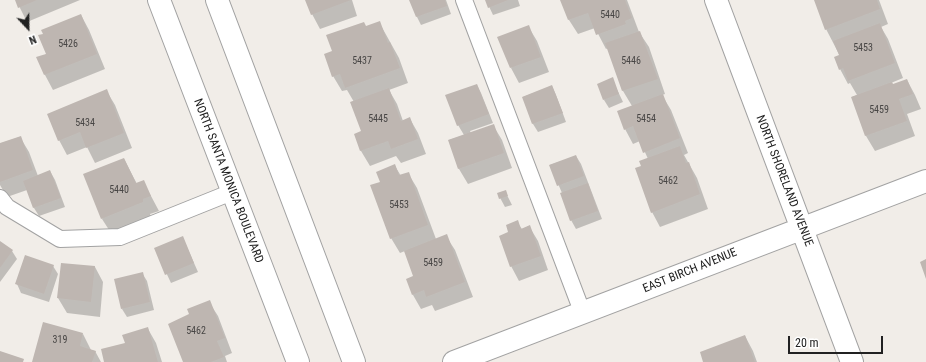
<!DOCTYPE html>
<html>
<head>
<meta charset="utf-8">
<style>
  body { margin:0 }
  #map { position:relative; width:926px; height:362px; overflow:hidden; background:#f1ede8; font-family:"Roboto Condensed",sans-serif }
  canvas { display:block }
  .north { position:absolute; left:8px; top:8px; width:40px; height:40px; -webkit-text-stroke:3px #fff; paint-order:stroke; rotate:158deg; font-size:11px; font-weight:700; line-height:16px; text-align:center; color:#212121 }
  .north::after { content:''; display:block; margin:auto; width:14px; height:18px; background:#212121; clip-path:polygon(50% 0,100% 100%,50% 72%,0 100%) }
  .scale { position:absolute; left:788px; top:336px; width:95px; height:18px; box-sizing:border-box; border:2px solid #212121; border-top:0; padding-left:5px; font-size:12px; line-height:14px; white-space:nowrap; color:#212121; -webkit-text-stroke:3px #fff; paint-order:stroke }
</style>
</head>
<body>
<div id="map">
<canvas width="926" height="362"></canvas>
<div class="north">N</div>
<div class="scale">20 m</div>
</div>
<script>
const c = document.querySelector('canvas').getContext('2d');
c.lineJoin = 'round';
function fill(path, color) {
  c.fillStyle = color;
  c.fill(path, 'evenodd');
}
function trace(path, color, width, dash) {
  c.strokeStyle = color;
  c.lineWidth = width;
  c.lineCap = dash ? 'butt' : 'round';
  c.setLineDash(dash || []);
  c.stroke(path);
}
function label(font, color, halo, rows, align = 'center') {
  c.font = font + ' "Roboto Condensed",sans-serif';
  c.lineWidth = 3;
  c.setLineDash([]);
  c.textBaseline = 'middle';
  c.strokeStyle = halo;
  c.fillStyle = color;
  for (const [text, x, y, turn = 0] of rows) {
    c.save();
    c.translate(x, y);
    c.rotate((+turn || 0) * Math.PI / 180);
    c.textAlign = isNaN(turn) ? turn : align;
    if (halo) c.strokeText(text, 0, 0);
    c.fillText(text, 0, 0);
    c.restore();
  }
}
const shadow = new Path2D(`
  M16,0H80L27,22Z
  M306,0H352L357,16L320,29L312,14Z
  M410,0H446L451,14L421,25L417,17Z
  M486,0H518L520,6L493,15Z
  M561,0H627L639,32L649,47L665,94L662,95L671,110L688,153L684,155L697,178L708,209L660,227L652,212L642,167L648,159L640,141L633,144L625,129L632,106L623,91L608,48L606,49L595,28L578,34L569,20Z
  M815,0H879L888,24L881,27L888,39L903,78L891,83L893,85L907,80L915,95L921,109L907,114L915,136L875,151L866,136L852,97L857,95L850,83L848,84L840,69V56L826,29Z
  M81,15L89,30L105,69L53,90L45,75L38,58L47,54Z
  M379,22L399,58L408,83L389,90L397,104L403,121L410,119L418,133L426,154L401,163L396,156L370,166L361,151L355,135L362,132L354,102L347,90L342,91L333,76V52L366,27Z
  M528,26L537,41L549,72L519,83L511,68Z
  M612,79L623,102L609,108L604,100Z
  M477,85L481,93L493,123L470,131L471,133L493,125L502,140L512,168L468,184L459,169L449,140L464,135L458,125Z
  M552,86L556,95L566,122L538,132L533,124L523,97Z
  M106,90L115,105L132,148L95,163L87,147L67,155L59,140Z
  M20,137L29,152L38,176L50,171L55,180L65,207L39,216L34,208L27,190L7,197L0,185V144Z
  M576,156L581,164L602,219L576,229L571,220L562,193L550,165Z
  M124,159L137,184L143,181L159,211L150,214L151,217L111,233L102,219Z
  M395,166L401,176L408,173L417,188L436,239L446,236L455,250L473,297L435,311L432,305L421,309L413,295L414,277L405,251L400,253L391,238L382,183Z
  M505,191L512,205L505,207L498,194Z
  M517,222L522,229L529,226L538,241L548,270L519,281L511,266L510,233Z
  M183,238L198,272L171,283L155,249Z
  M0,242L12,251L17,259L0,282Z
  M62,264L95,267L103,282L100,317L67,313L58,298Z
  M53,266L58,274L49,302L21,293L17,284Z
  M142,273L147,281L154,310L127,317L122,309Z
  M209,302L218,316L232,353L225,356L227,362H184L190,314Z
  M148,329L156,343L162,362H105Z
  M83,334L91,350L95,351L101,362H33Z
  M745,336L753,351L757,362H705Z`);
const building = new Path2D(`
  M15,0H37L18,8Z
  M305,0H351L311,15Z
  M409,0H445L447,6L416,17Z
  M485,0H508L488,8Z
  M560,0H625L632,18L625,21L626,24L596,35L588,13L568,20Z
  M814,0H877L880,9L825,30Z
  M81,14L97,54L44,75L36,57L46,54L38,35L43,34L41,30Z
  M380,21L388,43L390,42L400,68L345,88L340,74L332,77L324,54L332,51L326,35L364,22L366,26Z
  M880,23L895,63L848,81L843,68L839,70L834,57L839,55L833,41Z
  M529,25L541,57L510,68L497,37Z
  M640,31L658,79L622,91L605,43Z
  M613,77L619,94L603,100L597,84Z
  M907,79L913,94L899,99L907,121L865,136L851,97L892,82L893,84Z
  M477,84L489,114L457,126L445,95Z
  M552,85L563,113L532,124L522,97Z
  M389,88L401,121L410,117L418,139L391,149L388,141L360,151L354,134L361,131L350,102Z
  M107,89L124,133L86,148L80,132L58,141L47,114Z
  M663,94L680,138L643,153L633,126L624,130L617,111Z
  M494,124L504,153L458,169L448,140Z
  M21,136L33,170L0,182V143Z
  M680,146L686,163L689,162L700,194L651,213L635,168L641,166L639,161Z
  M576,155L584,176L557,186L549,165Z
  M124,158L136,183L144,180L151,196L143,199V202L101,219L83,174Z
  M395,164L399,175L409,172L428,225L390,239L370,185L380,182L376,172Z
  M50,170L61,198L33,208L23,181Z
  M588,183L598,211L570,221L560,193Z
  M506,190L508,196L499,199L497,193Z
  M518,220L521,229L530,225L541,256L510,267L499,236L508,232L506,225Z
  M447,234L465,282L426,297L424,290L412,295L406,279L413,276L404,251Z
  M183,236L194,263L165,275L154,248Z
  M0,241L13,250L0,268Z
  M25,255L54,265L44,294L15,284Z
  M926,259V279L920,262Z
  M61,263L95,266L91,302L57,298Z
  M143,272L150,302L121,309L114,279Z
  M210,300L225,338L217,341L224,357L211,362H183L168,324L189,314L187,309Z
  M43,322L83,333L80,346L96,351L92,362H32Z
  M148,327L158,362H104L101,349L125,343L122,335Z
  M745,335L755,362H703L700,352Z
  M0,351L24,359L23,362H0Z`);
const service = new Path2D(`
  M464,0L583,314
  M0,198L7,207L60,239L120,237L232,192`);
const minor = new Path2D(`
  M716,0L852,362
  M454,362L926,181`);
const tertiary = new Path2D(`
  M159,0L298,362
  M217,0L354,362`);
const numberNames = [
  ["5440",610,15],
  ["5426",68,44],
  ["5453",863,48],
  ["5437",362,61],
  ["5446",631,61],
  ["5459",879,110],
  ["5445",378,119],
  ["5454",646,119],
  ["5434",85,123],
  ["5462",668,181],
  ["5440",119,190],
  ["5453",399,205],
  ["5459",433,263],
  ["5462",196,331],
  ["319",60,340]
];
const streetNames = [
  ["NORTH SANTA MONICA BOULEVARD",228,181,69],
  ["NORTH SHORELAND AVENUE",784,181,69],
  ["EAST BIRCH AVENUE",690,271,-22]
];
fill(shadow, '#0003');
fill(building, '#beb6b1');
trace(service, '#a2a2a2', 18);
trace(minor, '#a2a2a2', 24);
trace(tertiary, '#a2a2a2', 24);
trace(service, '#fff', 16);
trace(minor, '#fff', 22);
trace(tertiary, '#fff', 22);
label('10px', '#484645', null, numberNames);
label('12px', '#212121', '#fff', streetNames);
</script>
</body>
</html>
